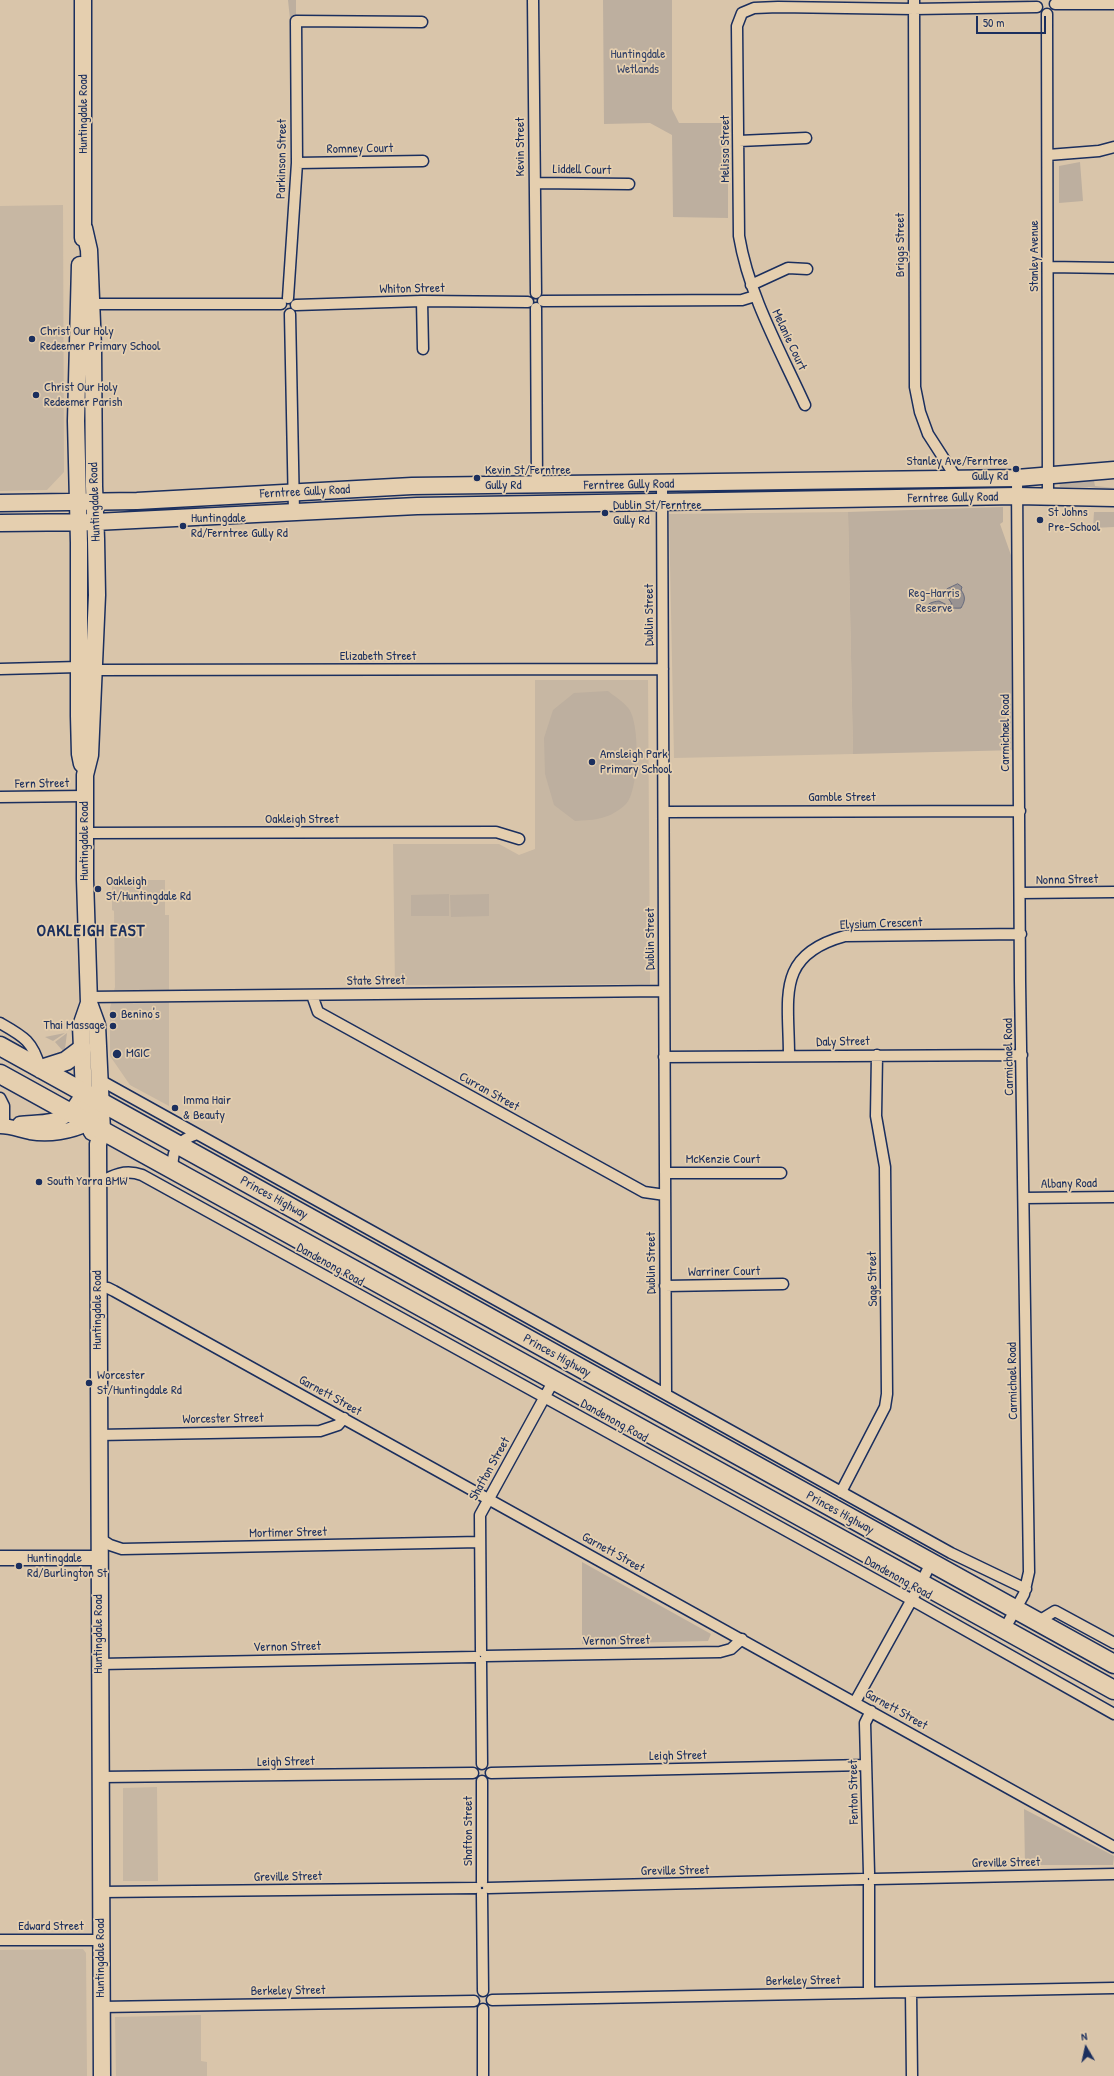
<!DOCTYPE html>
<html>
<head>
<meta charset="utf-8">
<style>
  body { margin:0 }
  #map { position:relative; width:1114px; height:2076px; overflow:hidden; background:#d9c5aa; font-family:"Patrick Hand",sans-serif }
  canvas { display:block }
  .north { position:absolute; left:1066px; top:2028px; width:40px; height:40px; -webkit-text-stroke:3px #e5cfaf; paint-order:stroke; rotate:351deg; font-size:11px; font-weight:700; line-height:16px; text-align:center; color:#1b2f5e }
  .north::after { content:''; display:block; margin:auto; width:14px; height:18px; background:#1b2f5e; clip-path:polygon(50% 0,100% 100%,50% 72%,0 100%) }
  .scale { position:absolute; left:976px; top:16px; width:70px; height:18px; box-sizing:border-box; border:2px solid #1b2f5e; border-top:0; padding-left:5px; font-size:12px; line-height:14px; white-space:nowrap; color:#1b2f5e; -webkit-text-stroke:3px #e5cfaf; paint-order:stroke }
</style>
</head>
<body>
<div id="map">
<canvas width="1114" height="2076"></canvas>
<div class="north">N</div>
<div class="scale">50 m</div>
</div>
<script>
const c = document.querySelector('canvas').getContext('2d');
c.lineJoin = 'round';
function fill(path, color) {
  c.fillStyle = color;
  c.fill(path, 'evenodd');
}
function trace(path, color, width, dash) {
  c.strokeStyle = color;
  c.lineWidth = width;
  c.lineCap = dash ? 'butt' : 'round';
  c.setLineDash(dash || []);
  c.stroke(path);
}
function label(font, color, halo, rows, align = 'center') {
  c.font = font + ' "Patrick Hand",sans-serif';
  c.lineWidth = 3.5;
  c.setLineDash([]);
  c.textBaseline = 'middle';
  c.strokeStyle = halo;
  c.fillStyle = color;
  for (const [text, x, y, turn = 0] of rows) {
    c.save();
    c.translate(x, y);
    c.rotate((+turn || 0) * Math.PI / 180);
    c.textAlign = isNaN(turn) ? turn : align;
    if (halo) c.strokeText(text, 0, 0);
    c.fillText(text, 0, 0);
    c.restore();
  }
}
const built = new Path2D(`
  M979,0H1029L1026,3L979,4Z
  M63,205L64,472L47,490L0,491V206Z
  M848,512L853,754L674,758L669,514Z
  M535,680H648L650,984L395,985L393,844H499L519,855L535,849Z
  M112,880H165V915H169V1106L130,1085L110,1056V1008L115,987L114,911L112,910Z
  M157,1787L158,1881H123V1788Z
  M83,1949L86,1953L87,2076H0V1950Z
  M201,2015V2061L207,2062V2076H116L115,2017Z`);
const green = new Path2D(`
  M288,0H296V16L290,19Z
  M603,0H672V109L679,123H728V218L673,217L672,135L650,123L604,124Z
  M1080,162L1083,201L1059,203V166Z
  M1092,480L1094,481L1095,486L1114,488V491L1090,487H1060L1059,483Z
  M1003,507V522L1000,524L1018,575L1019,750L853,754L848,512Z
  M1094,512H1114V527L1093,528Z
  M608,691C614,696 624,702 629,709C640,724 639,790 626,804C610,819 596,820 575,821L554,805L545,774L544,738L553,710L574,693Z
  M449,894V916H411V895Z
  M489,894V916L451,917L450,895Z
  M65,1033L53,1041L45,1037Z
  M67,1033L65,1049L63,1051L55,1042Z
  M582,1562L711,1634L708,1641L582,1644Z
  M1024,1809L1114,1856L1113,1865H1025Z`);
const water = new Path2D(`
  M958,584L962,587L961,590C966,597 965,601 961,608C953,609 943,605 936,613H928L925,610C927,603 932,602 939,601L947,605L952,604L945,593L947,589Z`);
const street = new Path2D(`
  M533,0L536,293
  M914,0L915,387L920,412L928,434L957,479
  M1055,4H1114
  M1047,14L1048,497
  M739,141L806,138
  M1048,155L1099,151L1114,147
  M297,163L423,161
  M535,183L629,184
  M1048,267L1114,268
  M751,285L788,268L807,269
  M288,298L297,163L296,21L422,22
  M422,301L423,349
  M543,301L742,300L755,296
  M87,304H281
  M296,305L422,301L528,302
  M536,308L537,486
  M290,314L294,512
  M805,405C780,350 749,296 739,236L737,26L742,13L754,8L778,7L914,9L1037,7
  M662,484L666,1393
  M0,669L79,667
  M94,670L663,669
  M0,797L85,796
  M664,812L1020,811
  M85,833L496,832L519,839
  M1020,893L1114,892
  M312,995L318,1012L644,1192L665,1195
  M88,997L664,991
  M0,1023C23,1036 33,1041 40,1068
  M789,1056C789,997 775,955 845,936L1021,934
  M664,1057L1022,1055
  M100,1080L951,1553L1026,1589
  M0,1098L4,1106V1126
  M173,1170C171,1150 178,1140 197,1134
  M665,1173H781
  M98,1183C113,1175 125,1169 142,1175L912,1600L1114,1714
  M1024,1198L1114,1197
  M665,1286L783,1284
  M97,1287L108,1288L114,1291L1114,1847
  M98,1435L320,1431L338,1425L344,1418
  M841,1492L885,1407L887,1394L885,1167L876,1116L877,1055
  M99,1538L110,1545L122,1549L480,1542
  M1037,1622L1055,1611L1114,1643
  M1004,1630L1024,1594L1029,1572L1020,981L1017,478
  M481,1651L480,1515L554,1380
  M486,1656L720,1652L731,1649L742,1639
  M481,1662L482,1764
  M100,1664L475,1657
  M855,1702L921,1583L931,1563
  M491,1773L866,1765
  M100,1777L473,1773
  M482,1781V1882
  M869,1873L865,1723L871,1711
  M874,1879L1114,1874
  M869,1885V1992
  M488,1888L863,1879
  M101,1892L476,1888
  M482,1894L483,1991
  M0,1940H101
  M911,1992L912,2076
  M492,2000L1114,1988
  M101,2007L474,2001
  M483,2009V2076`);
const secondary = new Path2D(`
  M20,1124C35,1122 57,1124 69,1113C75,1108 79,1099 84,1093
  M0,1126C11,1126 20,1130 30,1132C49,1135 71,1132 88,1123
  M0,1558H99`);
const primary = new Path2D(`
  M84,228L89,250L93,348L94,486L96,539L97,595L90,755L85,775V879L89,1003L81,1026L84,1093L88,1123L92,1132
  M83,238V0
  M80,265L76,421L79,543V716L80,754L82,764
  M0,503L137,501L412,486L1017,478L1114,470
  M0,523L95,522L417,506L1017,496L1114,498
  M89,1003L97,1025L102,1131L98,1144L102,2076`);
const highway = new Path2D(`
  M0,1046L1114,1664
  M41,1069L66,1061L82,1049
  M0,1074L1114,1690`);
const markers = [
  [32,339,4,"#1b2f5e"],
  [36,395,4,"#1b2f5e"],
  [1016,469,4,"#1b2f5e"],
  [477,478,4,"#1b2f5e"],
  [605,513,4,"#1b2f5e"],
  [1040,520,4,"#1b2f5e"],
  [183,526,4,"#1b2f5e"],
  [592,762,4,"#1b2f5e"],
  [98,889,4,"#1b2f5e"],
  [113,1015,4,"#1b2f5e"],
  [113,1026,4,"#1b2f5e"],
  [117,1054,5,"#1b2f5e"],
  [175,1108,4,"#1b2f5e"],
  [39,1182,4,"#1b2f5e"],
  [89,1383,4,"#1b2f5e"],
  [19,1566,4,"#1b2f5e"]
];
const parkNames = [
  ["Huntingdale",638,55],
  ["Wetlands",638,70],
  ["Reg-Harris",934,594],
  ["Reserve",934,609]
];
const streetNames = [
  ["Huntingdale Road",84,114,-90],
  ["Kevin Street",521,147,-90],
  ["Romney Court",360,149,-1],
  ["Melissa Street",726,149,-90],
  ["Parkinson Street",282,159,-89],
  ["Liddell Court",582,170,1],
  ["Briggs Street",901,245,-90],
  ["Stanley Avenue",1035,256,-90],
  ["Whiton Street",412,289,-1],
  ["Melanie Court",789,340,65],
  ["Ferntree Gully Road",629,485,-1],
  ["Ferntree Gully Road",305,492,-3],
  ["Ferntree Gully Road",953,498,-1],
  ["Huntingdale Road",95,502,-92],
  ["Dublin Street",650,615,-90],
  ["Elizabeth Street",378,657],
  ["Carmichael Road",1006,733,-90],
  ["Fern Street",42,784,-1],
  ["Gamble Street",842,798],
  ["Oakleigh Street",302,820],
  ["Huntingdale Road",85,841,-90],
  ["Nonna Street",1067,880,-1],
  ["Elysium Crescent",881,924,-2],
  ["Dublin Street",651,939,-90],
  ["State Street",376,981,-1],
  ["Daly Street",843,1042,-1],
  ["Carmichael Road",1009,1057,-91],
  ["Curran Street",489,1092,29],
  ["McKenzie Court",723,1160],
  ["Albany Road",1069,1184,-1],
  ["Princes Highway",274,1198,29],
  ["Dublin Street",652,1263,-90],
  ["Dandenong Road",330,1265,29],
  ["Warriner Court",724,1272,-1],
  ["Sage Street",873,1279,-91],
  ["Huntingdale Road",98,1310,-90],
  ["Princes Highway",557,1356,29],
  ["Carmichael Road",1013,1381,-91],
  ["Garnett Street",330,1396,29],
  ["Worcester Street",223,1419,-1],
  ["Dandenong Road",614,1421,29],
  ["Shafton Street",490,1469,-61],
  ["Princes Highway",840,1513,29],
  ["Mortimer Street",288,1533,-1],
  ["Garnett Street",613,1553,29],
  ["Dandenong Road",898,1578,29],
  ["Huntingdale Road",99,1634,-90],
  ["Vernon Street",616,1641,-1],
  ["Vernon Street",287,1647,-1],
  ["Garnett Street",896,1710,29],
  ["Leigh Street",678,1756,-1],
  ["Leigh Street",286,1762,-1],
  ["Fenton Street",854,1792,-91],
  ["Shafton Street",469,1831,-90],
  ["Greville Street",1006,1863,-1],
  ["Greville Street",675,1871,-1],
  ["Greville Street",288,1877,-1],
  ["Edward Street",51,1927],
  ["Huntingdale Road",101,1958,-90],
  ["Berkeley Street",803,1981,-1],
  ["Berkeley Street",288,1991,-1]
];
const poiNames = [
  ["Christ Our Holy",40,332],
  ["Redeemer Primary School",40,347],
  ["Christ Our Holy",44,388],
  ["Redeemer Parish",44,403],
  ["Stanley Ave/Ferntree",1008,462,"right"],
  ["Gully Rd",1008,477,"right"],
  ["Kevin St/Ferntree",485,471],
  ["Gully Rd",485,486],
  ["Dublin St/Ferntree",613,506],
  ["Gully Rd",613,521],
  ["St Johns",1048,513],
  ["Pre-School",1048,528],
  ["Huntingdale",191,519],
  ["Rd/Ferntree Gully Rd",191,534],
  ["Amsleigh Park",600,755],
  ["Primary School",600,770],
  ["Oakleigh",106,882],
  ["St/Huntingdale Rd",106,897],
  ["Benino's",121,1015],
  ["Thai Massage",105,1026,"right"],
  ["MGIC",126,1054],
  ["Imma Hair",183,1101],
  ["& Beauty",183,1116],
  ["South Yarra BMW",47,1182],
  ["Worcester",97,1376],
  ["St/Huntingdale Rd",97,1391],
  ["Huntingdale",27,1559],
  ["Rd/Burlington St",27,1574]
];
const districtNames = [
  ["OAKLEIGH EAST",91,931]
];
fill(built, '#c7b7a3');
fill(green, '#bdaf9f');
fill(water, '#989291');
trace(water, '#666a7d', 1);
trace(street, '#1b2f5e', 13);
trace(secondary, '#1b2f5e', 17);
trace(primary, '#1b2f5e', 19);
trace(highway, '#1b2f5e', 21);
trace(street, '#e5cfaf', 10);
trace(secondary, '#e5cfaf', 14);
trace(primary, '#e5cfaf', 16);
trace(highway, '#e5cfaf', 18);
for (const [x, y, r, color] of markers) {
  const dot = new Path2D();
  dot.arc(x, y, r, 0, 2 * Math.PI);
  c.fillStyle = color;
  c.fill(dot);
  trace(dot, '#e5cfaf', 1.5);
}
label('13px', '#334268', '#e5cfaf', parkNames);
label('13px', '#1b2f5e', '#e5cfaf', streetNames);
label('13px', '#1b2f5e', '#e5cfaf', poiNames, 'left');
c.letterSpacing = '1px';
label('bold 17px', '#1b2f5e', '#e5cfaf', districtNames);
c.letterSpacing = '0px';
</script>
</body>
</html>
